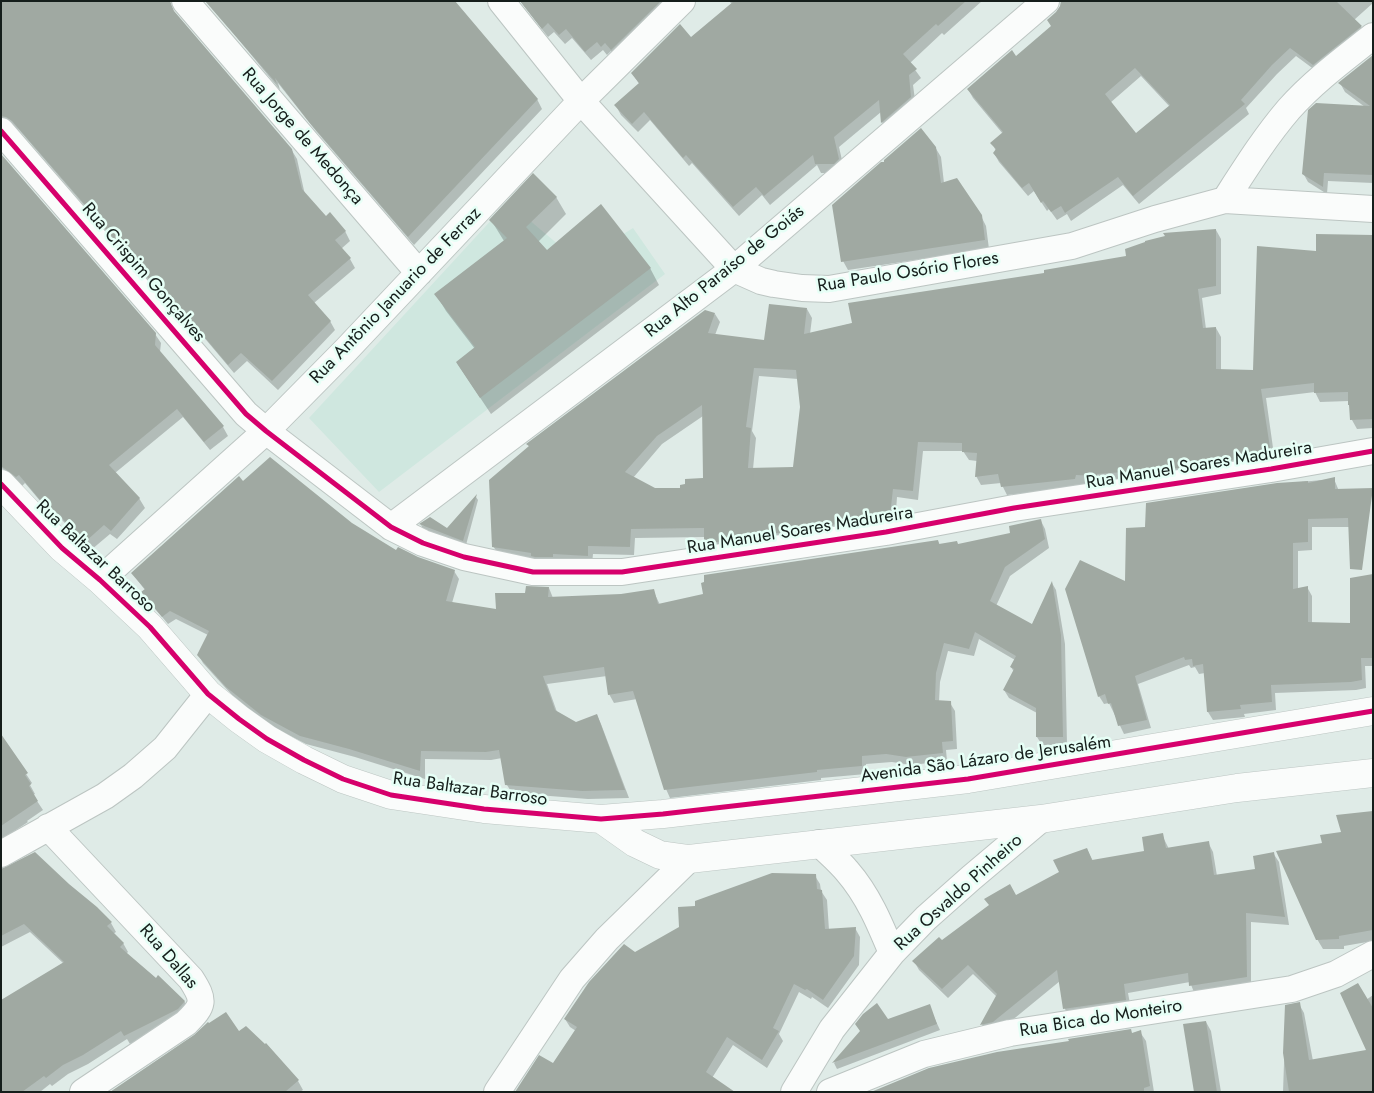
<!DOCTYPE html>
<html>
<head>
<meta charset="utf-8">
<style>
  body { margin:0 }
  #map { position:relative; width:1374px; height:1093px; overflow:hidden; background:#dfebe7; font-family:Jost,sans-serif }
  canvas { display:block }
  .frame { position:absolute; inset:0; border:2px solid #151e1b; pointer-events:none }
</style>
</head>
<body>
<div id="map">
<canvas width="1374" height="1093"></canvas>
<div class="frame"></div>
</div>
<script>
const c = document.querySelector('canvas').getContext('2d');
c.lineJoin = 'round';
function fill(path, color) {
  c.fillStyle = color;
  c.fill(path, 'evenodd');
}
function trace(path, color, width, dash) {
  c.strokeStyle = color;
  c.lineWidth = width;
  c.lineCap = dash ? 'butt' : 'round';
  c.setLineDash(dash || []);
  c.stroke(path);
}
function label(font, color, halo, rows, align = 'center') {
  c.font = font + ' Jost,sans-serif';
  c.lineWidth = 5;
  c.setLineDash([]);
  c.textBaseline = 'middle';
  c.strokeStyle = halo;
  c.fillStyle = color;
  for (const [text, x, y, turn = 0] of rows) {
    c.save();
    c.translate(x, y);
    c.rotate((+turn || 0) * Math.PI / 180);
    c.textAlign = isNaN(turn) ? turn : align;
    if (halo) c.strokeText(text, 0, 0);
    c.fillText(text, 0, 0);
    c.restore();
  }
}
const built = new Path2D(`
  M508,202L579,262L633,228L665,274L379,492L309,418Z`);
const shadow = new Path2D(`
  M1,1L291,149L297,159L305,195L326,218L345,231L350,241L341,249L350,259L355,268L314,303L330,321L335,330L278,390L247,361L234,373L186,316L182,319L19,130L13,126H1Z
  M207,1L537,99L542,109L414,245L316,131L278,83L280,90Z
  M520,1H670L617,58L611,51L607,55L603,50L591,60L572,38L565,44L554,32L548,37Z
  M729,1H982L944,35L942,33L910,63L921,78L913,85L916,107L887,131L882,122L881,112L839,147L844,169L839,173H821L817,165L770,205L762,195L739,216L692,163L689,166L650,120L638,132L621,115L616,106L640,85L632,73L691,39L732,4Z
  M1061,1H1373V3L1354,20L1361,27L1366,35L1319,73L1296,56L1277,74L1246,108L1249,114L1139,204L1123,185L1071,221L1067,214L1057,220L1049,209L1047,211L1034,191L1028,196L999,162L994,153L996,151L992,143L1003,134L973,98L968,89L1016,58L1052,27L1061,7ZM1141,76L1170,107L1136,135L1110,103Z
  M1373,57V183L1328,181L1327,194L1308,182L1303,173L1365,107L1345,92L1340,83Z
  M935,147L941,157L944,183L981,216L986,226L989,249L848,270L843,261Z
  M1,156L155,334L161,343L160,352L223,427L228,436L210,450L183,417L115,473L139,498L145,508L117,539L110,534L91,550L60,518L57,521L25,483L22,486L11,478L1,467Z
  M556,197L566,214L538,242L547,252L650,268L659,285L491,414L457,363L475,349L446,311L436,294L504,241L491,220Z
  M1216,230L1221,239V294L1202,298L1206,329L1216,328L1221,337V370L1255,371L1318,253L1373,236V428L1357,429L1352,420L1349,401L1320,402L1315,392L1266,398L1275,462L1102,484H1080V487L1007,495L1001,483L981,485L976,476L977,461L969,460L963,451H923L918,500L897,497L895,524L710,553L705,544V537L635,538L634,555L593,554L592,564L558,562L499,555L493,546L529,447L528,444L715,314L720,322L715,335L765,342L807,309L812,318L810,334L1045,274L1127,257ZM759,376L798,379L801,407L794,469H753L756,438L752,431ZM703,416L705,479L681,489H654L633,478L662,444Z
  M1334,479L1339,491L1366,527H1312V550L1298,551V589L1307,587L1312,596V624H1351L1373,584V666H1365L1366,688L1356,690L1275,693L1276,710L1244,714L1245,717L1213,720L1208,712L1205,673L1199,674L1195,667L1191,668L1189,665L1138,684L1151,728L1124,734L1109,703L1104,704L1099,696L1126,583L1146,529L1277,484Z
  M243,483L351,524L396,552L454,571L459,579L452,603L497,611L526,594L549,588L553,598L621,596L653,590L660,605L938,541L940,545H958L1012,534L1041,521L1045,529L1049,548L1010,576L996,606L1032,625L1052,583L1056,590L1065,644L1067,745H1042L1037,737V713L1009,698L1004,690L1014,672L1011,667L1015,660L979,639L974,656L948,651L940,682L939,702L950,703L955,711L957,749L946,750L947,761L911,765L892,762L866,764V774L821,778V780L670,798L666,789L637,699L614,703L609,694L607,676L547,684L557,712L576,723L597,715L601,724L629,798L588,799L512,793L507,785L502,758L491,760L425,759V779L355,757L306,744L267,724L232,695L203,663L198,654L208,635L176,619L168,624L148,600L143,592L145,590L132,573Z
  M476,497L478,500L466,545L423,529L421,525L448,530Z
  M1,736L32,783L30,785L35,794L33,795L43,810L27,821L28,822L13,832L18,839L1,848Z
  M1373,812V941L1344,946V949H1323L1317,939L1323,844L1342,833Z
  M1162,835L1169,849L1208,842L1213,852L1217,876L1257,870L1273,853L1279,862L1289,925L1251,922V986L1195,995L1190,982L1128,993L1131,1009L1070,1018L1065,1009L1060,981L999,1031L987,1034L982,1025L997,997L973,974L948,998L919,970L914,961L942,942L1060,872L1087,849L1093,861L1146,852Z
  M1,870L68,885L97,908L111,923L116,932L113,934L123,943L128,952L126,954L184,1001L190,1010L183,1018L130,1044L127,1039L88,1064L68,1074L52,1086L50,1084L40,1092H1V999L3,1001L63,963L30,932L1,947Z
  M815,876L820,884L821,891L827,900L829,930L855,928L860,937L859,965L828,1008L812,997L811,999L799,992L779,1034L783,1041L767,1068L733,1045L712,1078L553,1065L576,1031L570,1027L565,1019L635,953L680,928L696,907Z
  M1373,995V1092H1283L1286,1006L1299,1004L1304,1013L1313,1061L1367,1051L1366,1000Z
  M929,1006L940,1030L837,1069L834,1063L861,1031Z
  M1206,1022L1211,1031L1221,1092H1194Z
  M1140,1032L1146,1041L1154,1092H874Z
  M239,1033L266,1045L298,1081L303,1090L300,1092H113Z`);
const building = new Path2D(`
  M1,1H170L174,11L292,149L302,189L326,216L330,212L346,231L335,240L351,258L308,295L331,321L272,381L241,353L228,365L180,308L177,311L12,121L6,117L1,116Z
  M205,1H455L538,99L408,237L309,122L275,78L277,84Z
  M520,1H660V2L611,50L605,43L601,47L597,42L585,52L566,29L559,35L548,23L542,29Z
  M734,1H966L938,26L936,24L903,54L917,69L909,75L911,97L881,123L879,100L834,137L839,159L834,164H815L813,155L764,196L756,187L733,207L686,155L683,158L644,112L632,124L614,105L639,83L631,73L680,24L691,37Z
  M1061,1H1336L1362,26L1313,65L1290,48L1272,65L1241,100L1245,104L1133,196L1118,177L1065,213L1061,206L1051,212L1043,201L1041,203L1029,183L1022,188L993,153L996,149L990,143L1003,132L967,89L1012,50L1016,56L1051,26L1047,20L1056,12L1060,6ZM1135,68L1170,105L1136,133L1105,94Z
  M1373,55V175L1324,173L1323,187L1302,174L1308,110L1316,103L1370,106L1338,83Z
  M921,128L936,147L941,183L957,178L982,215L985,240L841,262L832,205L881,162H884V160Z
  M1,154L156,333L155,345L224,426L204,442L177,409L109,465L140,498L111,531L104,525L85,542L54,510L51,513L19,475L16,477L1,466Z
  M533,173L557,197L526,227L547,250L601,204L651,268L480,398L456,362L475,347L434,294L507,238L489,220Z
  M1216,229V286L1198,289L1203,328L1216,327V369L1253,370L1257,246L1316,251V234L1373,235V419L1350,420L1349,405H1348V392L1314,393V383L1261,389L1271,454L1144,473H1138V471L1097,474V476L1076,475L1075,479L1001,487L998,474L975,477L977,453L962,452V443L918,442L913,491L893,489L890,516L704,544V528L631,529L630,547L588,546V556L553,554V557H535L531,556V553L492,547L489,480L529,446L526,444L705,310L715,313L708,333L764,340L769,304L807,308L804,334L852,323L848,303L1044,273V270L1126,256L1125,249L1145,242V241L1165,236L1163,233ZM754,368L796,370L800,407L793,467L748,468L751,428L746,427ZM702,405L703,478L685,479V484L680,485V488H655L625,472L657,436Z
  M270,457L352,523L396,550L398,547L418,557L455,570L446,601L496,609L495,593H525L526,586L549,587L548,597L621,594L654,589L658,604L703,594L701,583L704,582V575L938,540L939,544L957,541L958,544L1010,533L1009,526L1041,519L1045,539L1005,567L990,601L1032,624L1052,581L1061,635L1063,737H1036V708L1003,690L1014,669L1010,667L1016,656L975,632L969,649L944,643L936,673L935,700L951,701L953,741L942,742L943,753L906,757L886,754L862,756V766L817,770V772L664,790L633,691L608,695L604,667L543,676L555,710L576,722L597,714L625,790L582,791L505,785L499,750L486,752L421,751L420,771L349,749L300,736L261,715L226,687L197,655L209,631L170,611L162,617L141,592L145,589L131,573L239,476L243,481Z
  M1335,477V489L1373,488L1362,570L1350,569L1348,518L1308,519V542L1293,543V589L1308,586V622L1350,623V578L1373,574V658H1361L1362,680L1351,682L1271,685L1272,702L1240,705L1241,709L1207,712L1203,664L1193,666L1192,659L1185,660L1184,657L1135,676L1147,720L1118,726L1111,703L1108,704L1105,694L1098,697L1065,589L1080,560L1125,581L1126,528L1145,527L1146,503L1277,483L1308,481V483Z
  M477,494L463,541L419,524L430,517L447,528Z
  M1,734L28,773L25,775L31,784L29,786L38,801L1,826Z
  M1373,811V930L1339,936V939L1316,940L1276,851L1322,843L1320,835L1341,832L1336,815Z
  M1163,833L1166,848L1209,841L1214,875L1255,869L1253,856L1274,852L1285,917L1246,913L1247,977L1189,986L1188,973L1124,984L1126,1000L1063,1009L1057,970L993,1022L980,1025L997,994L968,965L942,989L912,961L939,937L942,940L989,905L984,899L1010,884L1016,895L1059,872L1053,860L1087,848L1092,860L1144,851L1142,837Z
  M35,852L69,884L97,907L112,922L107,926L124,943L120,947L156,978L158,975L185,1001L178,1009L124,1036L121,1031L83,1055L63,1065L46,1078L44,1076L22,1092H1V1000L64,962L24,924L1,936V869Z
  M772,873L816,874L817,889L822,890L825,929L856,927L854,956L823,1000L807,989L805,990L794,984L773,1028L779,1031L762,1060L727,1037L706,1072L735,1092H515L539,1055L553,1063L577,1027L564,1019L589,982L624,944L635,952L679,927L678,907L695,906V901Z
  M1358,983L1373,1008V1092H1289L1283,1053L1285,1005L1300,1002L1309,1060L1366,1050L1340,993Z
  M877,1003L888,1019L930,1004L937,1024L832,1063L860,1031L855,1024L863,1014Z
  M226,1012L239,1031L246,1026L265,1044L266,1043L299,1080L285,1092H110L194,1035L208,1022L209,1023Z
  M1206,1021L1217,1092H1194L1183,1024Z
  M1131,1029L1132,1033L1141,1030L1150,1086L1144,1088V1092H871L929,1068L997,1052L1069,1041L1068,1039Z`);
const street = new Path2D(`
  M185,1L419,273
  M501,1L581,101L734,269L761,281L774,284L802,288L829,289L1072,246L1155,219L1225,200L1373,209
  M1,131L246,414L266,431L391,527L423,543L464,557L533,572H622L886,532L1014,508L1271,469L1373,451
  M1225,200C1245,169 1265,137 1289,109C1314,81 1344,59 1373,36
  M391,527L734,269L1046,1
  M100,580L266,431L346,350L581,101L682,1
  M48,827L191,979C205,1001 204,1005 186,1023L83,1092
  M819,843C828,852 839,861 847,871C868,895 880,924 892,953
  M1,854L105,796L133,776L165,748L208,694
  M497,1092L572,979L607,939L689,859
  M794,1092L832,1029L892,953L926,918L971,878L1041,819
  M830,1092L924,1054L1010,1033L1292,989L1336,974L1373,954`);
const secondary = new Path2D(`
  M1,484L62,548L100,580L150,627L208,694L239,719L267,739L304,760L343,779L391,795L484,809L601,819L663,814L968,779L1373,711
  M601,819L635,843L660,855L689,859L1041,819L1237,788L1373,773`);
const cycleway = new Path2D(`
  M1,131L246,414L266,431L391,527L423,543L464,557L533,572H622L886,532L1014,508L1271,469L1373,451
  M1,484L62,548L100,580L150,627L208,694L239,719L267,739L304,760L343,779L391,795L484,809L601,819L663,814L968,779L1373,711`);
const streetNames = [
  ["Rua Jorge de Medonça",302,137,49],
  ["Rua Alto Paraíso de Goiás",725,272,-39],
  ["Rua Crispim Gonçalves",143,273,49],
  ["Rua Paulo Osório Flores",908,273,-9],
  ["Rua Antônio Januario de Ferraz",396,296,-46],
  ["Rua Manuel Soares Madureira",1199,466,-9],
  ["Rua Manuel Soares Madureira",800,531,-9],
  ["Rua Baltazar Barroso",95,557,43],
  ["Avenida São Lázaro de Jerusalém",986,760,-8],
  ["Rua Baltazar Barroso",470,790,8],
  ["Rua Osvaldo Pinheiro",959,893,-42],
  ["Rua Dallas",168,957,49],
  ["Rua Bica do Monteiro",1101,1019,-9]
];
fill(built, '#cfe7df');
fill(shadow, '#0003');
fill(building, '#a0a9a2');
trace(street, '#bcc5c2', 28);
trace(secondary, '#bcc5c2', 29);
trace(street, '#fafcfb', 26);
trace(secondary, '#fafcfb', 28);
trace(cycleway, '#d6006c', 5);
label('18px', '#151e1b', '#e6fff6', streetNames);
</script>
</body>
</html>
